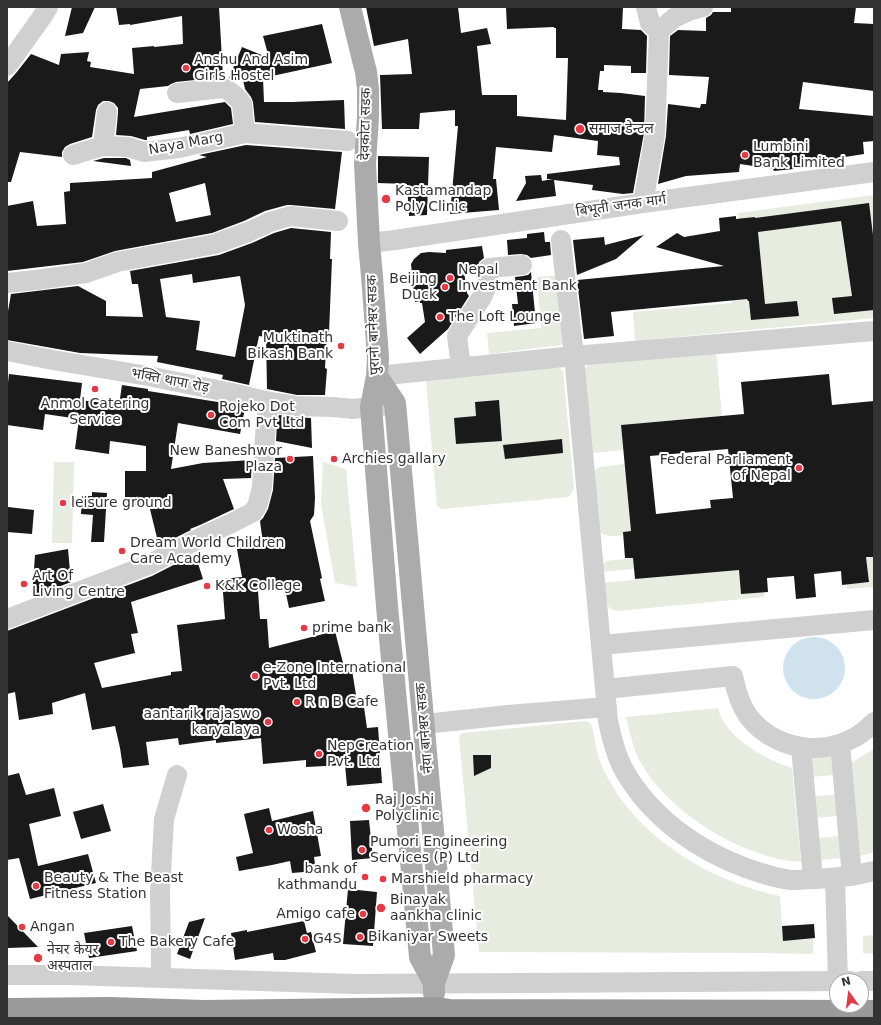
<!DOCTYPE html>
<html>
<head>
<meta charset="utf-8">
<style>
  body { margin:0 }
  #map { position:relative; width:881px; height:1025px; overflow:hidden; background:#fff; font-family:"DejaVu Sans",sans-serif }
  canvas { display:block }
  .frame { position:absolute; inset:0; border:8px solid #333; pointer-events:none }
  .north { position:absolute; left:829px; top:973px; width:40px; height:40px; box-sizing:border-box; background:#fff; border:1px solid #adadad; border-radius:50%; rotate:346deg; font-size:11px; font-weight:700; line-height:16px; text-align:center; color:#333 }
  .north::after { content:''; display:block; margin:auto; width:14px; height:18px; background:#e63946; clip-path:polygon(50% 0,100% 100%,50% 72%,0 100%) }
</style>
</head>
<body>
<div id="map">
<canvas width="881" height="1025"></canvas>
<div class="frame"></div>
<div class="north">N</div>
</div>
<script>
const c = document.querySelector('canvas').getContext('2d');
c.lineJoin = 'round';
function fill(path, color) {
  c.fillStyle = color;
  c.fill(path, 'evenodd');
}
function trace(path, color, width, dash) {
  c.strokeStyle = color;
  c.lineWidth = width;
  c.lineCap = dash ? 'butt' : 'round';
  c.setLineDash(dash || []);
  c.stroke(path);
}
function label(font, color, halo, rows, align = 'center') {
  c.font = font + ' "DejaVu Sans","Noto Sans Devanagari",sans-serif';
  c.lineWidth = 4;
  c.setLineDash([]);
  c.textBaseline = 'middle';
  c.strokeStyle = halo;
  c.fillStyle = color;
  for (const [text, x, y, turn = 0] of rows) {
    c.save();
    c.translate(x, y);
    c.rotate((+turn || 0) * Math.PI / 180);
    c.textAlign = isNaN(turn) ? turn : align;
    if (halo) c.strokeText(text, 0, 0);
    c.fillText(text, 0, 0);
    c.restore();
  }
}
const green = new Path2D(`
  M874,195V318L635,341L633,312L732,303L730,255L742,253L738,213Z
  M561,275L568,340L561,345L489,354L487,333L541,328L537,277Z
  M716,351L722,416L621,425L623,450L591,453L584,371L586,367L589,364Z
  M556,366L563,371L574,487L572,493L568,497L442,509L437,506L426,381L429,378Z
  M54,462H74L72,543H52Z
  M323,462L346,469L357,587L335,583L321,504Z
  M625,464L631,531L623,532V535C614,536 605,538 598,530L594,471L599,467Z
  M866,557H874V587L847,589V584L869,582Z
  M633,558L634,569L602,572V565L606,561Z
  M739,569L741,594L764,592V597L617,611C603,608 605,595 603,583Z
  M718,708C724,737 766,760 792,768L801,862C744,859 669,813 641,763C633,749 630,733 626,717Z
  M586,721C587,721 591,724 591,725C594,730 595,745 597,751C599,761 604,771 609,780C641,840 715,883 780,896L783,940L813,939V954L764,953L479,952L459,736L463,733Z
  M874,749V852L860,856L851,763Z
  M831,753L833,775L812,777L810,755Z
  M835,795L837,816L816,818L814,796Z
  M839,836L841,858L820,860L818,838Z
  M874,935V954L863,953V936Z`);
const water = new Path2D(`
  M783 668a31 31 0 1 1 62 0a31 31 0 1 1-62 0Z`);
const building = new Path2D(`
  M72,7H95L83,33L65,36Z
  M116,7H219L223,77L176,82L171,84L168,86L140,89L134,117L225,102L231,108L233,124L190,134L189,130L147,137V140H145L131,136L116,135L118,113V108L114,103L109,101H103L98,105L96,110L92,137L70,144L65,147L62,152V157L20,152L11,182H7V83L16,73L31,54L59,65L61,54L89,52L87,61L91,62L90,67L134,74L132,48L154,46V47L183,44L182,16L130,25V24L119,25Z
  M366,7H458L461,33L487,28L491,44L477,46L482,95H517V116L566,120L568,58H556V28H554V27L507,29L506,7H623L622,29L641,30L647,36L646,73H631V66L604,65V71H600L598,90H603V92L621,93L645,96L644,133L633,193L623,194L592,190L593,185L554,180L556,196L516,201L526,183L525,176L541,175L542,181L553,179H547V174L620,165L619,157L597,155L598,141L554,135L552,152L496,147L493,179H496L499,210L450,214L458,126H455V110L420,113L419,129H382L380,75L412,74L408,39L374,46Z
  M731,7H856L854,23L874,24V91L803,82L799,109L874,116V141L863,142L864,154L845,157V160L802,163L803,168L774,171L773,169L740,164L739,172L686,176L658,184L666,136L668,104L700,108L701,104H706L709,77L669,75L670,36L678,30L706,31V18L711,15L713,12H731Z
  M322,24L332,63L263,78L264,102H292L344,100L345,129L255,122L253,102L251,97L245,89L243,80H234L229,78L242,47L269,58L263,36Z
  M246,145L342,152L335,209L291,205H287L265,211L244,221L212,233L115,251L83,262L7,271V206L33,201L37,226L66,224L64,192L70,191V183L152,178V172L207,157L199,155ZM205,183L211,215L176,222L169,193Z
  M378,156L429,157L427,215L409,216L407,184L378,183Z
  M104,158H126L130,160L131,166L93,161Z
  M869,203L873,235H874V310L834,314L832,298L852,296L841,221L758,232L765,304L797,301L799,316L751,320L749,301H748L747,299L611,312L614,336L584,339L577,280L724,266L656,247L677,233L684,237L720,231L719,218L736,216V219L755,217V218Z
  M291,228L331,232L330,259H332L329,333H327L325,368L327,369L325,395H297L267,389L266,337L259,336L249,385L222,379L223,375L157,362L158,356L80,353L7,340V317L11,294L78,286L106,301V316L143,317L138,284H132L130,271L219,255L252,243L274,233ZM192,274L193,283L240,276L245,305L235,357L196,350L200,321L166,317L160,279Z
  M544,232L545,242H550L551,255L531,258L527,255L521,254L508,255L507,240L527,238V234Z
  M644,235L616,259L577,275L573,240L604,237L605,245Z
  M482,246L484,258L479,262L477,270L464,271L467,293L469,296L448,329L420,354L407,338L425,322L422,303H420V301L415,302L411,264L414,259L421,253L429,252L446,253V250Z
  M531,272L536,323L514,326L512,304H518L515,277L523,276L528,275Z
  M9,374L82,383L80,400L119,405L122,385L148,389V391L218,402L245,408L240,434L178,423L171,469L203,463L252,460L251,478L223,479L234,509L200,525L190,529L191,530L159,546L149,505H125V471H146V446L110,441L109,454L75,449L79,419L45,414L43,430L7,425V391Z
  M829,374L832,405L874,401V557H866L869,582L842,585L841,571L814,574L816,597L796,599L794,576L767,578L768,592L741,594L739,570L635,579L633,558H625L623,532L631,531L621,425L744,414L741,382ZM728,449L733,498L710,500L711,508L656,514L650,456Z
  M499,400L502,441L456,444L454,418L476,416L475,402Z
  M279,415L294,417L311,418L312,448L276,441L277,422Z
  M562,439L563,453L505,459L503,445Z
  M313,456L315,498L314,515L310,521L322,578L320,579L325,601L289,608L285,589L258,591L260,619H267L269,648L335,631L345,671L352,670L357,701L363,700L367,728L378,727L382,783L347,786L345,765L306,767V760L263,764L261,738L216,743V740L179,745L178,738L146,742L149,765L123,768L120,748L115,726L92,730L85,693L52,703L53,714L19,720L15,692L7,694V631L152,576L195,554L203,579L131,602L138,633L131,634L135,653L94,663L102,688L171,675V672L182,671L177,625L225,619L222,579L242,577L237,549L263,544L260,521L263,518L268,509L273,490L275,458Z
  M92,492L107,493L104,542H91L93,515L81,514L82,496H92Z
  M8,507L34,510L32,534L7,532Z
  M68,549L71,582L32,597L35,555Z
  M473,755H491V768L474,776Z
  M19,773L26,795L54,788L61,816L29,824L38,866L88,854L96,883L30,899L19,858L7,860V776Z
  M103,804L111,831L81,839L73,812Z
  M269,808L272,821L313,811L321,856L314,857L316,871L292,873L290,861L272,865L239,871L236,857L253,853L244,814Z
  M369,820L373,858L352,860L350,821Z
  M348,889L377,892L373,946L343,944Z
  M7,915L38,947L7,948Z
  M205,918L190,959L177,954L189,922Z
  M304,921L307,933L311,932L316,952L285,960H274L273,953L235,960L231,933L247,930V932Z
  M814,924L815,938L783,941L782,926Z
  M132,926L137,951L89,958L84,933Z`);
const minor = new Path2D(`
  M646,7L650,23L659,31
  M7,66L42,17L48,7
  M177,93L223,88C230,90 238,98 242,104L245,133
  M103,146L107,112
  M73,155L103,146L128,147L144,152L179,148L245,133L348,141
  M643,203L655,134L659,31L674,18L689,11L703,7
  M561,240L574,356L608,721C612,739 616,756 625,772C652,818 697,850 746,868C760,873 775,878 790,880C799,880 808,879 817,879C836,878 855,876 874,871
  M369,243L395,240L643,203L874,172
  M7,283L36,280L86,273L117,262L215,244L248,232L270,222L290,216L338,221
  M7,351L53,360L148,376L232,393L270,402L296,406L333,407L353,409L387,405
  M461,367L457,336L482,297L488,283L489,268L522,265
  M377,376L574,356L874,331
  M7,619L148,565L210,533L232,523L253,512L257,506L259,499L262,487L266,420L270,402
  M601,645L874,620
  M605,689L733,676C736,691 740,704 748,716C779,756 840,759 874,722
  M425,724L508,715L607,707
  M840,744L852,876
  M801,747L813,879
  M835,878L838,981
  M161,966L160,892L164,819L177,775
  M7,975H69L355,984L851,981
  M861,981H874`);
const major = new Path2D(`
  M350,7L362,56L366,72L368,89V117L365,164L369,243L372,276L378,357L377,376L371,407L387,606L420,957L434,983
  M377,376L395,403L444,955L434,983V993`);
const highway = new Path2D(`
  M7,1009L110,1008L204,1011L435,1008L449,1010L874,1011`);
const markers = [
  [186,68,4,"#e63946"],
  [580,129,5,"#e63946"],
  [745,155,4,"#e63946"],
  [386,199,5,"#e63946"],
  [450,278,4,"#e63946"],
  [445,287,4,"#e63946"],
  [440,317,4,"#e63946"],
  [341,346,4,"#e63946"],
  [95,389,4,"#e63946"],
  [211,415,4,"#e63946"],
  [290,459,4,"#e63946"],
  [334,459,4,"#e63946"],
  [799,468,4,"#e63946"],
  [63,503,4,"#e63946"],
  [122,551,4,"#e63946"],
  [24,584,4,"#e63946"],
  [207,586,4,"#e63946"],
  [304,628,4,"#e63946"],
  [255,676,4,"#e63946"],
  [297,702,4,"#e63946"],
  [268,722,4,"#e63946"],
  [319,754,4,"#e63946"],
  [366,808,5,"#e63946"],
  [269,830,4,"#e63946"],
  [362,850,4,"#e63946"],
  [365,877,4,"#e63946"],
  [383,879,4,"#e63946"],
  [36,886,4,"#e63946"],
  [381,908,5,"#e63946"],
  [363,914,4,"#e63946"],
  [22,927,4,"#e63946"],
  [360,937,4,"#e63946"],
  [305,939,4,"#e63946"],
  [111,942,4,"#e63946"],
  [38,958,5,"#e63946"]
];
const poiNames = [
  ["Anshu And Asim",194,60],
  ["Girls Hostel",194,76],
  ["समाज डेन्टल",589,129],
  ["Lumbini",753,147],
  ["Bank Limited",753,163],
  ["Kastamandap",395,191],
  ["Poly Clinic",395,207],
  ["Nepal",458,270],
  ["Investment Bank",458,286],
  ["Beijing",437,279,"right"],
  ["Duck",437,295,"right"],
  ["The Loft Lounge",448,317],
  ["Muktinath",333,338,"right"],
  ["Bikash Bank",333,354,"right"],
  ["Anmol Catering",95,404,"center"],
  ["Service",95,420,"center"],
  ["Rojeko Dot",219,407],
  ["Com Pvt Ltd",219,423],
  ["New Baneshwor",282,451,"right"],
  ["Plaza",282,467,"right"],
  ["Archies gallary",342,459],
  ["Federal Parliament",791,460,"right"],
  ["of Nepal",791,476,"right"],
  ["leisure ground",71,503],
  ["Dream World Children",130,543],
  ["Care Academy",130,559],
  ["Art Of",32,576],
  ["Living Centre",32,592],
  ["K&K College",215,586],
  ["prime bank",312,628],
  ["e-Zone International",263,668],
  ["Pvt. Ltd",263,684],
  ["R n B Cafe",305,702],
  ["aantarik rajaswo",260,714,"right"],
  ["karyalaya",260,730,"right"],
  ["NepCreation",327,746],
  ["Pvt. Ltd",327,762],
  ["Raj Joshi",375,800],
  ["Polyclinic",375,816],
  ["Wosha",277,830],
  ["Pumori Engineering",370,842],
  ["Services (P) Ltd",370,858],
  ["bank of",357,869,"right"],
  ["kathmandu",357,885,"right"],
  ["Beauty & The Beast",44,878],
  ["Fitness Station",44,894],
  ["Marshield pharmacy",391,879],
  ["Binayak",390,900],
  ["aankha clinic",390,916],
  ["Amigo cafe",355,914,"right"],
  ["Angan",30,927],
  ["Bikaniyar Sweets",368,937],
  ["G4S",313,939],
  ["The Bakery Cafe",119,942],
  ["नेचर केयर",47,950],
  ["अस्पताल",47,966]
];
const streetNames = [
  ["देवकोटा सडक",366,124,-89],
  ["Naya Marg",186,144,-10],
  ["बिभूती जनक मार्ग",621,206,-8],
  ["पुरानो बानेश्वर सडक",374,325,-92],
  ["भक्ति थापा रोड़",170,381,11],
  ["नँया बानेश्वर सडक",425,728,-95]
];
fill(green, '#e6ecdf');
fill(water, '#cfe2ee');
fill(building, '#1a1a1a');
trace(minor, '#d0d0d0', 20);
trace(major, '#ababab', 22);
trace(highway, '#9a9a9a', 22);
for (const [x, y, r, color] of markers) {
  const dot = new Path2D();
  dot.arc(x, y, r, 0, 2 * Math.PI);
  c.fillStyle = color;
  c.fill(dot);
  trace(dot, '#fff', 1.5);
}
label('14px', '#333', '#fff', poiNames, 'left');
label('14px', '#333', '#fff', streetNames);
</script>
</body>
</html>
